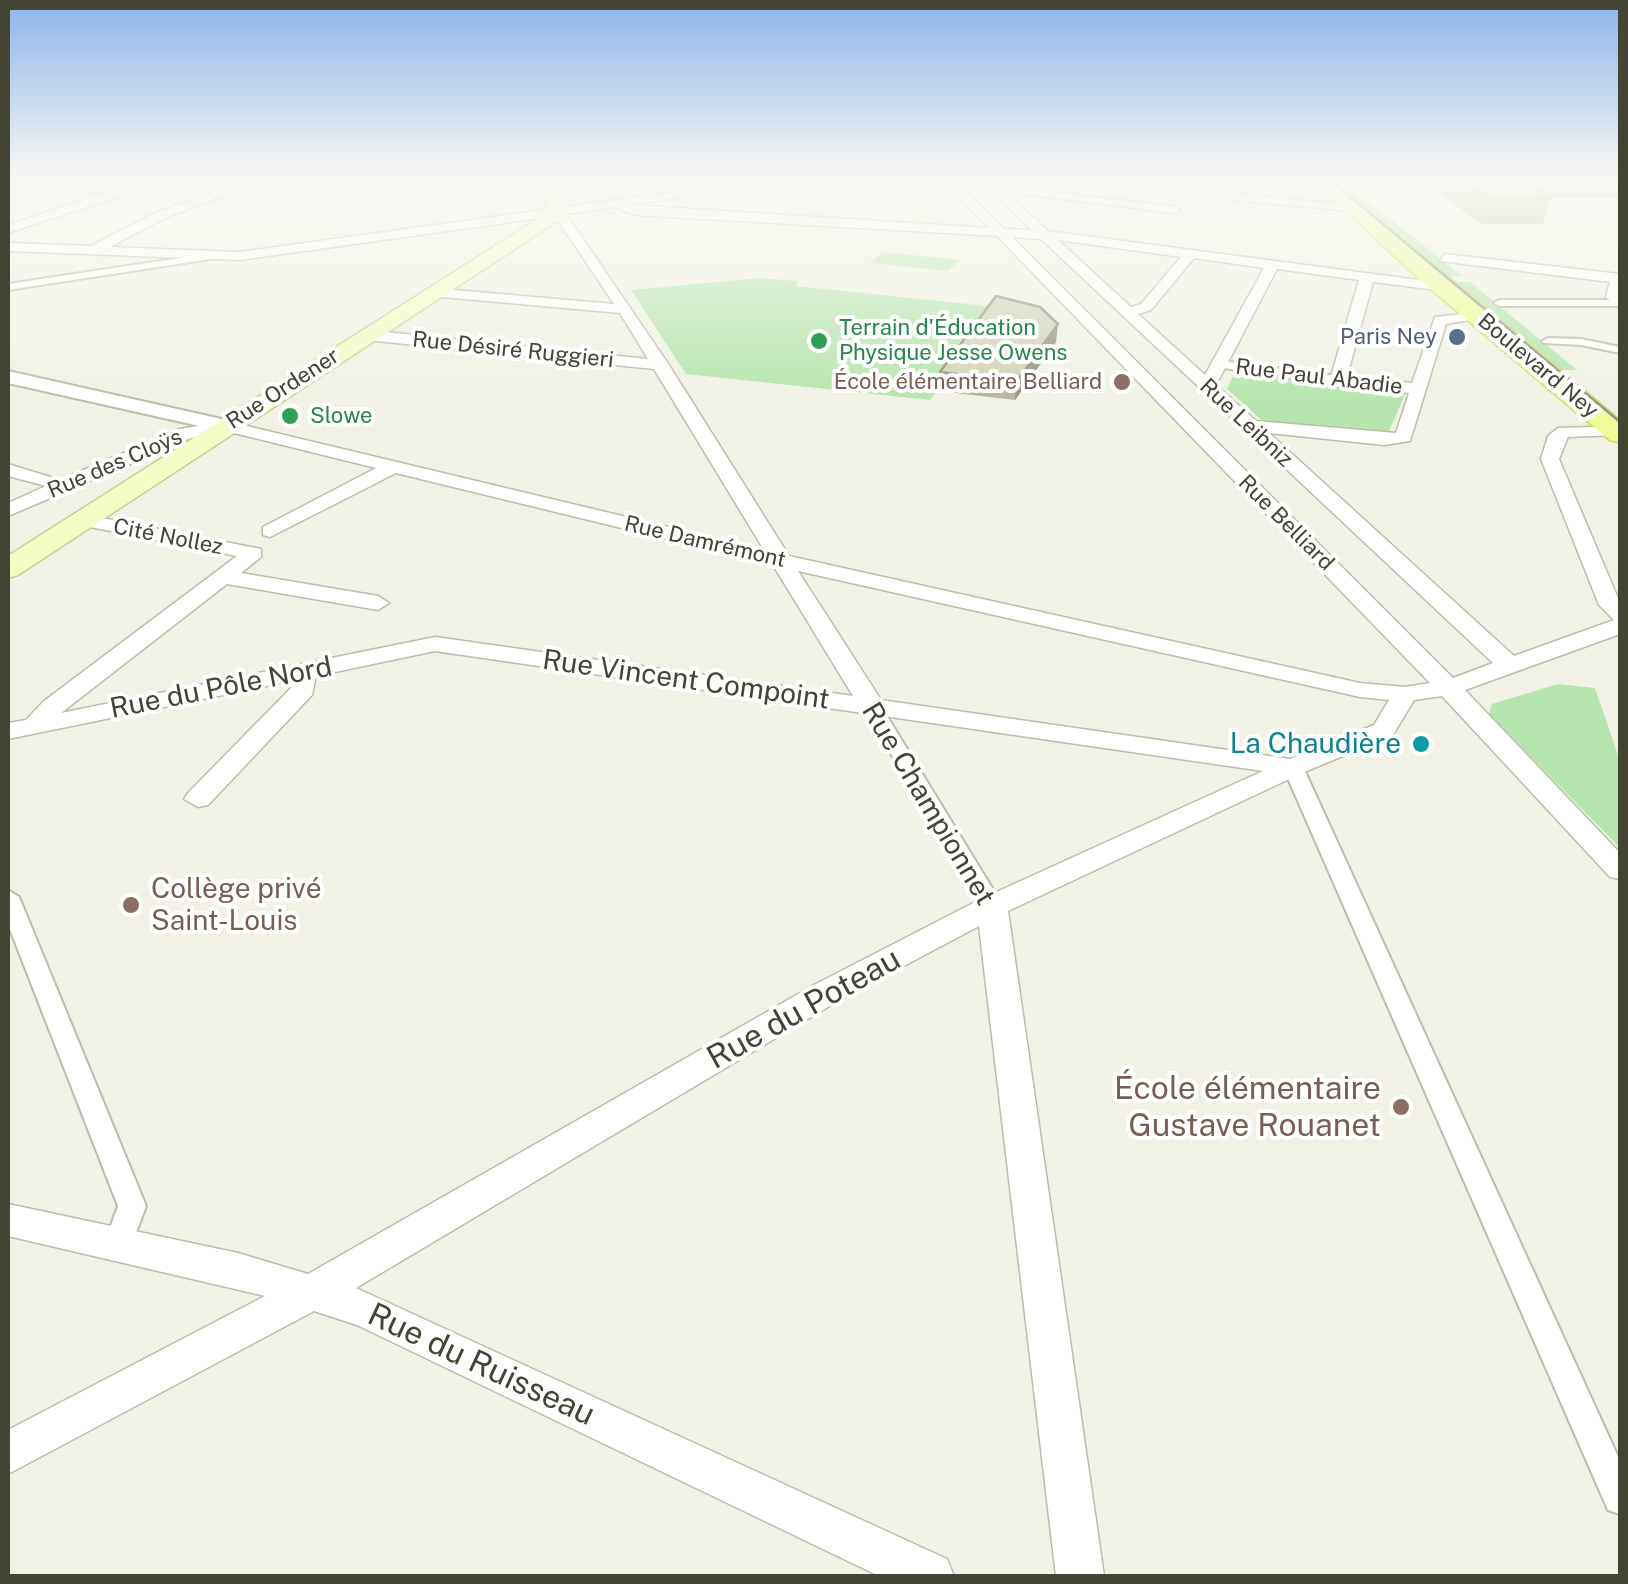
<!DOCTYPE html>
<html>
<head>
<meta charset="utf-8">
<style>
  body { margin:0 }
  #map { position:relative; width:1628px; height:1584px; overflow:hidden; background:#f1f2e5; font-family:"Public Sans",sans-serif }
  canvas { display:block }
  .frame { position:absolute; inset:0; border:10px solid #444435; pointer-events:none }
</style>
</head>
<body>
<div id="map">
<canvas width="1628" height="1584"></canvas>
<div class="frame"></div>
</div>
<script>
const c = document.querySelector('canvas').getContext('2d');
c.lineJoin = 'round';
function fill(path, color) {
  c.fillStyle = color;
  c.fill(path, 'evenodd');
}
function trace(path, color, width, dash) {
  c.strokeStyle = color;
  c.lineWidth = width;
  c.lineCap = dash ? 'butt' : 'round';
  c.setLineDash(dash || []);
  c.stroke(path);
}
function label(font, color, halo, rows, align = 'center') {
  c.font = font + ' "Public Sans",sans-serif';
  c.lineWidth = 8;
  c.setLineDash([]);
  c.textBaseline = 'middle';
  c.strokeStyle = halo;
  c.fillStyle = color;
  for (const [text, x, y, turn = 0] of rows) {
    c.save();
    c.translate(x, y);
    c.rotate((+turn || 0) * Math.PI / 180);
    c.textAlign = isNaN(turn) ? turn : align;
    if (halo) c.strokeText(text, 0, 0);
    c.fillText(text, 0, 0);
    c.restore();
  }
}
const green = new Path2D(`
  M8,179H145L92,197L36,191L8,195Z
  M1325,179H1340L1462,276H1438Z
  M883,252L960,260L948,271L870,263Z
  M759,278L798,281L796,286L997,307L930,400L686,374L631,290Z
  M1445,282H1470L1577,370H1551Z
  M1235,372L1405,394L1388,434L1265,423L1227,389Z
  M1558,684L1595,688L1620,761V848L1489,714L1492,704Z`);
const pedestrian = new Path2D(`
  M990,185L1176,207L1180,210L1176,213L993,190Z
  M220,252L223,257L8,290V284Z
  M1620,300L1619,306H1499L1494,303L1499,300Z
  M1548,338L1581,339L1620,347V353L1581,345L1544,343L1542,341Z
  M1221,361L1338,376L1344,380L1338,384L1217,367L1215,365Z
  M873,702L882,708L1003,906L1000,911H984L981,906L864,708Z
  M1293,761L1303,767L1620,1461V1514L1608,1510L1283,767Z
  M8,890L19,897L146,1206L128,1254L118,1257L108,1254L104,1245L118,1206L8,924Z`);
const minor = new Path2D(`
  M146,179L231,186L250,179L264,180L167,217L110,247L240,252L767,179H797L630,205L989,228L942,179H954L1004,229L1032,230L978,179H991L1048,231L1449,284L1444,291L1373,282L1347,376L1412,383L1435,317L1481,312V318L1446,324L1410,441L1384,445L1269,433L1514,656L1614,620L1599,605L1541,459L1548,436L1558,428L1620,426V434L1616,435L1568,437L1559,459L1620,603V634L1465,690L1620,853V879L1610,877L1442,696L1414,700L1393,735L1302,773L1008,911L1104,1576H1056L979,926L838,1001L356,1288L947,1559L954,1576H879L357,1325L314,1311L8,1474V1430L265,1296L8,1236V1204L238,1253L308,1274L814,985L981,899L1263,771L435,651L316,676L312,695L208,805L198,807L184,799L188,793L291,688V681L8,739V723L26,720L44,701L237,556L75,524L72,520L82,514L261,549V557L241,573L378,596L389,603L378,610L227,584L61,713L435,637L853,696L773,565L396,473L270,537L263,535V527L376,468L226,431L191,438L8,516V503L46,486L8,476V464L60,480L180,429L226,421L764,550L654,369L366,340L358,335L366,330L648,359L620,313L431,296L424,292L431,288L614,304L555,216L240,260L8,251V243L91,246L159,211L216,192L152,185L8,233V225ZM615,207L635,215L997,236L1430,683L1405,687L1360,683L789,556L669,365L566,214ZM1012,237L1041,239L1493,663L1453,678ZM1058,240L1181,257L1141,304L1131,307ZM1194,258L1264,268L1205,375L1138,314L1151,310ZM1277,269L1359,280L1330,380L1338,385L1409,393L1396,433L1256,421L1216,385ZM798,571L1360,697L1389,700L1374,725L1290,759L881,700Z
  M1195,179H1209L1235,193L1359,207L1353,211L1232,200Z
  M1445,254L1620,274V308L1606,297L1610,282L1440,261Z`);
const tertiary = new Path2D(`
  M8,371L226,420L237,426L226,432L8,383Z`);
const secondary = new Path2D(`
  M532,179H548L567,212L565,216L18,575L8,578V556L550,211Z`);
const primary = new Path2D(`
  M1312,179H1331L1620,421V442L1610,440L1425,284Z`);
const tram = new Path2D(`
  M1329,179L1620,422`);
const wall = new Path2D(`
  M1418,179H1620V198H1550L1543,224H1482Z
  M1056,342L1015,400L939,391L940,372Z`);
const shadedWall = new Path2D(`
  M1058,324L1056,342L1015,400L1017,381Z`);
const building = new Path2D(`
  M1460,179H1519L1550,198H1489Z
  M996,296L1040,307L1058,324L1017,381L940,372Z`);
const markers = [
  [1457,337,10,"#5c6f8a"],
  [819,341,10,"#2e9e5b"],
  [1122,382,10,"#8d6e63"],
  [290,416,10,"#2e9e5b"],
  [1421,744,10,"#0f9aa8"],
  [131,905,10,"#8d6e63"],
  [1401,1107,10,"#8d6e63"]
];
const farLeisurenames = [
  ["Terrain d'Éducation",839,328],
  ["Physique Jesse Owens",839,353],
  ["Slowe",310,416]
];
const farServicenames = [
  ["Paris Ney",1437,337]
];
const farStreetnames = [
  ["Rue Désiré Ruggieri",513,350,6],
  ["Boulevard Ney",1538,366,40],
  ["Rue Paul Abadie",1319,377,7],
  ["Rue Ordener",283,389,-33],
  ["Rue Leibniz",1246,423,43],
  ["Rue des Cloÿs",115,464,-23],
  ["Rue Belliard",1286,523,45],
  ["Cité Nollez",168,537,11],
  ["Rue Damrémont",705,542,13]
];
const farEducationnames = [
  ["École élémentaire Belliard",1102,382]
];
const streetNames = [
  ["Rue Vincent Compoint",686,680,8],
  ["Rue du Pôle Nord",221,688,-11],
  ["Rue Championnet",928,804,59]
];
const cultureNames = [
  ["La Chaudière",1401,744]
];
const educationNames = [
  ["Collège privé",151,889],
  ["Saint-Louis",151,921]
];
const nearStreetnames = [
  ["Rue du Poteau",804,1009,-29],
  ["Rue du Ruisseau",481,1365,25]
];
const nearEducationnames = [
  ["École élémentaire",1381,1089],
  ["Gustave Rouanet",1381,1126]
];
fill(green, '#b7e5af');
trace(pedestrian, '#bcbda8', 4);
trace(minor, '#bcbda8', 3);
trace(tertiary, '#bcbda8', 4);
trace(secondary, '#c6ce94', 3);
trace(primary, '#d2df66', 4);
fill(pedestrian, '#fff');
fill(minor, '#fff');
fill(tertiary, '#fff');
fill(secondary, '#f3fdc5');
fill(primary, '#eefb96');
trace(tram, '#959595', 2.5);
fill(wall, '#b5b5a1');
fill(shadedWall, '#949483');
fill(building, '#d3d3bb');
trace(building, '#949483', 2.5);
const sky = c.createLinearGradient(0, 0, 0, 401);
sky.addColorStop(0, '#8cb3ea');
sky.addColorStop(0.45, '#f9f9f3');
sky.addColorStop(1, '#f9f9f300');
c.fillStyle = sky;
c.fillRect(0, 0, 1628, 401);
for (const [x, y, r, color] of markers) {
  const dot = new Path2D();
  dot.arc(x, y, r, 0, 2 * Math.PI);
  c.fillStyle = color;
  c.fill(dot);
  trace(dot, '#fff', 4);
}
label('22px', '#27864d', '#fff', farLeisurenames, 'left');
label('22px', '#4e5e75', '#fff', farServicenames, 'right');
label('22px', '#444435', '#fff', farStreetnames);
label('22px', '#785e54', '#fff', farEducationnames, 'right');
label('28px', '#444435', '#fff', streetNames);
label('28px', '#0d838f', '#fff', cultureNames, 'right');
label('28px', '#785e54', '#fff', educationNames, 'left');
label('32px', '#444435', '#fff', nearStreetnames);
label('32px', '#785e54', '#fff', nearEducationnames, 'right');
</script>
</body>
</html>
